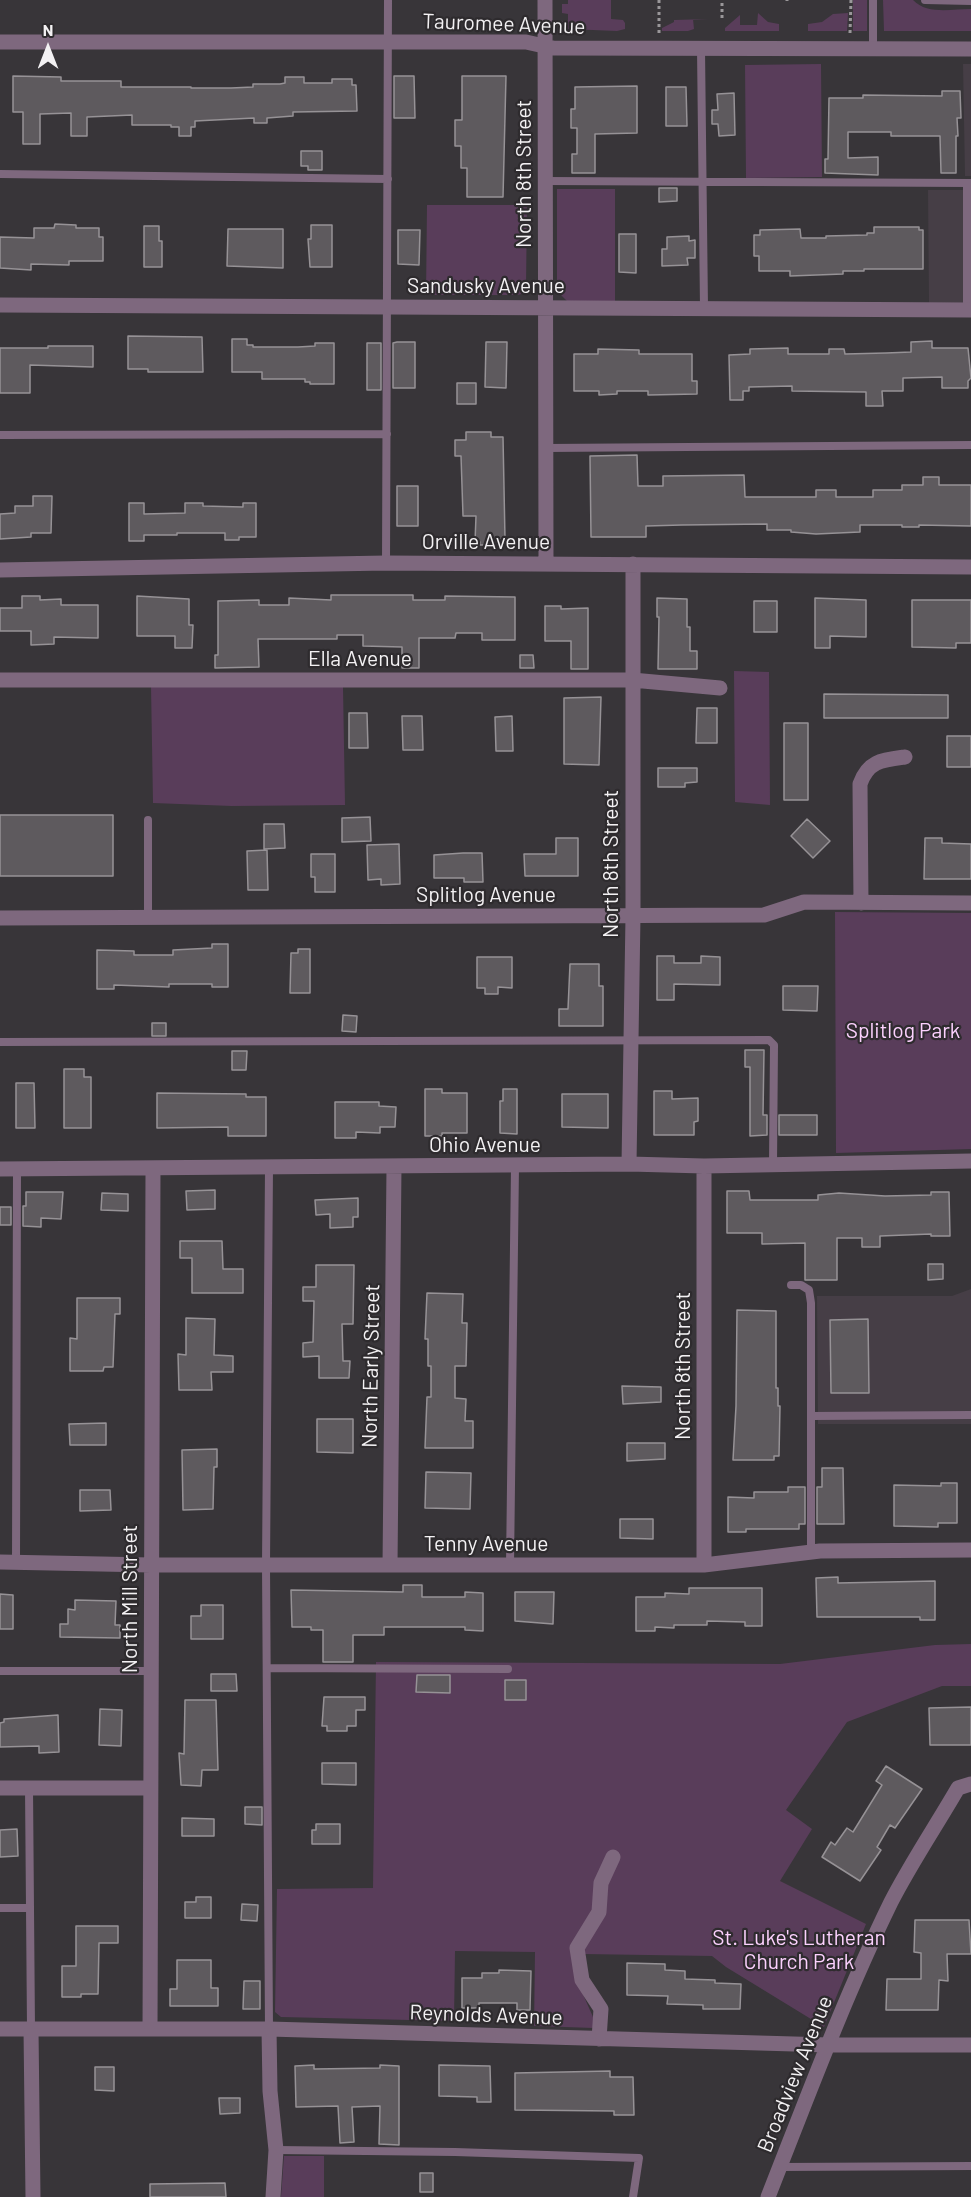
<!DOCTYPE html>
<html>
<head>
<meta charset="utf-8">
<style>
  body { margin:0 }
  #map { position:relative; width:971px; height:2197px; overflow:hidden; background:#383539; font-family:Barlow,sans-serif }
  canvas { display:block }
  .north { position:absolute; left:18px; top:18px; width:60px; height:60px; -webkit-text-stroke:4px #2e2b2e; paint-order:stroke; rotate:0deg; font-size:16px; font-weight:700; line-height:24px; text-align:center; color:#f3f1f3 }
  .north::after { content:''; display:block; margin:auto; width:21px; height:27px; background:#f3f1f3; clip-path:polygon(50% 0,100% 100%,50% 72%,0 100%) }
</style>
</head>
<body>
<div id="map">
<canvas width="971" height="2197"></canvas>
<div class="north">N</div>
</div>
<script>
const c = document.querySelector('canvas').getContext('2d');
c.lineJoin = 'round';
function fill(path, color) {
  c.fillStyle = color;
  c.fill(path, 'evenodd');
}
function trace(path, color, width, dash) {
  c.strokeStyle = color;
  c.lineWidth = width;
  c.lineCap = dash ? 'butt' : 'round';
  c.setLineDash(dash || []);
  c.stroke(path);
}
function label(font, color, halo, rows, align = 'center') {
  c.font = font + ' Barlow,sans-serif';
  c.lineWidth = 4.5;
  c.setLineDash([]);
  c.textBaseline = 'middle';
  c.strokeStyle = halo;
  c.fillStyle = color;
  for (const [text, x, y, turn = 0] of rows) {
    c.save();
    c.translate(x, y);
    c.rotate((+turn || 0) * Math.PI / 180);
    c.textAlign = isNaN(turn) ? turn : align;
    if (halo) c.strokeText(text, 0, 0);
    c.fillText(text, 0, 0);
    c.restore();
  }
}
const built = new Path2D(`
  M963,64H971V176H965Z
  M928,190H971V303H929Z
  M971,1289V1424H818L817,1296H952Z`);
const green = new Path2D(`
  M568,0H611V19L623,20L625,23V29L617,31L568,29L562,21H568V14L562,13V4H568Z
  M853,0H867V31H853Z
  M883,0H913C927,15 952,9 971,9V31H884Z
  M758,13L768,22L779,24V31H725V28L740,15V25H757Z
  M848,13L847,31H808V24L822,22L833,14Z
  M693,19L694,29L688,31H662V28L674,22V20L709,19Z
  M821,64L822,177L746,178L745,65Z
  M557,189H615V301H567L557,291Z
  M427,205H527L526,287L524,293L518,295H426Z
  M734,671L769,672L770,805L735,802Z
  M151,686L343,687L345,805L232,806L153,803Z
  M835,912L971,913V1149L836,1153Z
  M971,1644V1686H942L847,1722L786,1810L812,1829L780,1881L866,1924L824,2027L726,1967L712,1956L583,1954L582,1992L593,2017L594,2028L534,2026L535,1952L455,1951L454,2021L281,2017L275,2012L277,1889L373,1888L376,1662L780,1664L935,1645Z
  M284,2156H324V2197H281Z`);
const building = new Path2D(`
  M13,76L61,77V81H121V87H191V88H231L253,87V84H280L285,83V77H304V83H332V79H352V85H356L357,111L293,112V116L267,118V123H254V118L195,121V127H191V136H179V127H171V125H132V115L87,117V136H71V113L40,114V144H23V112H13Z
  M394,76H414L415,118H394Z
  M462,76H506L503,197H467V168H461V146H455V120H462Z
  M637,86V133L595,134V173H572V154H577V128H571V109H575V87Z
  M666,87H686L687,126H666Z
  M942,91H960L961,118H957L958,136H956V173H941L940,136H891V132H848V158L878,157V175L825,173V159H828L829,98H863V95L942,96Z
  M734,93L735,135L719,136L718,124H712V110H718L717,94Z
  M301,151H322V170H308V166H301Z
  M659,188H677V201L659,202Z
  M55,224L76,225V228H99V237H103V261H69V265L31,264V270L0,268V237L34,238V228H54Z
  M311,225H332V267H310L308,239H311Z
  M144,226H159V241H162V267H144Z
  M874,227H919V230H923V269H864V271H843V274L790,276V271H759V256H754V235H760V230L800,229L801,238H826V236L867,235V233H874Z
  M228,229H283V268L227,266Z
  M398,230H420L419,265L398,264Z
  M619,234H636V273L619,272Z
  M689,236V241L695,240V258H687L688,265L662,266V249H667V237Z
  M128,336L202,337L203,372H148V369H128Z
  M232,339H247V345H253V347H298L315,346V343H334V384H310V382H305V379H262V372H232Z
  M932,341V348H968L971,378L968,381V388H942V377L903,378V391H882L883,406H866V392L792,391V386L749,387V391H743V400H730L729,355L750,354V349L788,348V354H829V349H844L845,354L886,353L911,352V342Z
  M397,342H415V388H393V343Z
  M486,342H507L506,388L485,387Z
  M367,343H381V390H367Z
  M48,346H93V367L30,365V393H0V348H48Z
  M598,349L639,350V354H692V381H697V394L648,395V391H617V394L599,395V391H574V354H598Z
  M457,383H476V404H457Z
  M466,432H491V437H503L505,539H496V545H480V542H475L476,516H463L461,456H455V440H466Z
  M637,455L638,486H663V476L744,475L745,497H816V490H836V497H873V490H902V485H923V477H939V485H971V526L919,525V527H902V525H860V532L816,534L791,532V530H767V524L682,525L646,526V537H591L590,456Z
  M397,486H418V526H397Z
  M33,496H52L51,533H31V537L0,539V514L15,513V506H33Z
  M129,503H144V514L185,513V503H203V506L243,507V503H256V537H239V540H225V533H177V535H144V541H129Z
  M331,595H413V600H445V596L515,597V640H482V633H456L455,638H419V668H402V647L363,646V635H337V639H258L259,667L215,668V655H218V601L259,600V605H289V598L331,600Z
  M22,596H40V600L61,599V605H98V638L54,637V644L31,645V631H0V608H22Z
  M137,596L189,599V625H193L192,648H175V636H137Z
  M657,598L687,599V627H690V651H697V669H658L659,617H657Z
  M815,598L866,600V637L830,636V648H815Z
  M912,600H971V643H956V648L912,647Z
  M754,601H777V632H754Z
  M545,606H561V609L588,608V669H571V641H545Z
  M520,655H533L534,668H520Z
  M824,694L948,695V718H824Z
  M601,697L599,765L564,764V698Z
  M697,708H717V743H696Z
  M349,713H367L368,748H349Z
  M402,716H422L423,750H403Z
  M512,716L513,751H496L495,717Z
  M784,723H808V800H784Z
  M947,736H971V767H947Z
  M658,768H697V782L685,783V787H658Z
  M0,815H113V876H0Z
  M370,817L371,841L342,842V818Z
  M807,819L830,841L813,858L791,836Z
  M264,824H284L285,848L264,849Z
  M556,838H578V876H525L524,854H556Z
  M925,838H942V843L971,844V879H924Z
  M399,844L400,884L381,885V879L368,880L367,845Z
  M267,850L268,890H248L247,851Z
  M463,853H482L483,882H464V878H434V855Z
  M311,854H335V892H315V877H311Z
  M212,944H228V987H212V984H169V987L114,985V989H97V950L134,951V955H173V950L212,948Z
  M298,949H310V993H290L291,953H298Z
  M657,956H674V963H701V956L720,957V985L674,984V1000H657Z
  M477,957H512V988L498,987V994H485V988H477Z
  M570,964H599V986H603V1026H559V1009H568Z
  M783,986H818L817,1011L783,1010Z
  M343,1015L357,1016L356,1032L342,1031Z
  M152,1023H166V1036H152Z
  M745,1050H764L763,1115H767V1135L750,1136V1067H745Z
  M232,1051H247L246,1070H232Z
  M64,1069H84V1077H91V1128H64Z
  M16,1083H34L35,1128H16Z
  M425,1089H442V1093H467V1133H442V1136H425Z
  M503,1089H517V1134L500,1133V1101H503Z
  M654,1091H672V1099L698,1098V1121L694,1122V1135H654Z
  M157,1093L246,1094V1097H266V1136H228V1127L157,1128Z
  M562,1094H608V1128L562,1127Z
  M335,1102H379V1106L396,1107L395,1127H380V1133L356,1132V1138H335Z
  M779,1115H817V1135H779Z
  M215,1190V1209L187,1210L186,1191Z
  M727,1191H749L750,1200H818V1195L839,1193L885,1196L931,1195V1192H949L950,1236H931V1234L880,1236V1247H862V1238H837V1280H805V1243L762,1244V1233H727Z
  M26,1192H63L61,1219L41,1218V1227L23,1226V1206H26Z
  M102,1193L128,1194V1211L101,1210Z
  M358,1198V1217H353V1227L330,1228V1214L316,1215L315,1200Z
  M0,1207H11V1225H0Z
  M180,1241H222L223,1269H243V1293H192V1258H180Z
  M928,1264H943V1279L928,1280Z
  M316,1265H354L353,1324H342L343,1361H350L349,1378H319V1356L303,1357V1343L313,1342L314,1301H303V1287H316Z
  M427,1293L463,1294L462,1323H467L466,1366H455V1398L466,1399L465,1421H473V1448H425L427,1397H431V1366H428V1339H425Z
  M77,1298H120V1314H115L113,1367H104L103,1371H70V1338L77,1339Z
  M737,1310L776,1311V1388H778V1406H780L779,1456H774V1460H733L736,1406Z
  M186,1318L215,1319L214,1355L233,1356V1372H211L212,1390H179L178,1354L186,1355Z
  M868,1319L869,1393H831L830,1320Z
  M622,1386L661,1387V1402L623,1404Z
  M317,1419H353V1453L317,1452Z
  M106,1423V1445H70L69,1424Z
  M627,1443H665V1459L627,1461Z
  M217,1449V1467H214L213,1509L183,1510L182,1450Z
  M822,1468H843L844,1524H817V1487H822Z
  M426,1472L471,1473L470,1509L425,1508Z
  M941,1483H957V1523H938V1527L894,1526V1485L941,1486Z
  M788,1487H805V1524H799V1529H746V1532H728V1497L754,1498V1492H788Z
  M80,1490H110L111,1510L80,1511Z
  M620,1519H653V1539L620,1538Z
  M838,1577V1583L935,1581V1620H920V1617H817L816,1578Z
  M403,1585H422V1597H465V1592L483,1593V1631L465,1630V1627H384V1635H353V1662H323V1630H311V1627H292L291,1590L403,1592Z
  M689,1588H762V1626H745V1622L707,1621V1625H674V1628L655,1627V1631H636V1597H665V1593L689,1594Z
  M515,1592H554L553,1624L515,1621Z
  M0,1594L13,1595V1629H0Z
  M75,1600L116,1601L115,1625H120V1638L60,1637V1624H68V1609L75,1610Z
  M201,1605H223V1639H191V1616H201Z
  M211,1674H236L237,1691H211Z
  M417,1675H450V1693L416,1692Z
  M505,1680H526V1700H505Z
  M324,1697H365V1710H356V1726H347V1731H327V1726H322Z
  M185,1700H216L218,1770H202L201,1786L181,1785L179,1753L184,1754Z
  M971,1707V1745H930L929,1708Z
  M100,1709L122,1710L121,1746L99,1745Z
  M58,1715L59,1752L39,1753V1746L0,1747V1723L4,1722V1719Z
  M322,1763H356V1785L322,1784Z
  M886,1766L922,1789L895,1828L890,1825L877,1847L881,1850L860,1881L822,1857L831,1842L835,1845L847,1828L853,1832L882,1785L876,1781Z
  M245,1807H262V1825L245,1824Z
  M182,1818L214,1819V1836H182Z
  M316,1824H340V1844H312V1830H316Z
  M17,1829L18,1856L0,1857V1830Z
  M196,1897H211V1918H185V1902H196Z
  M242,1904L258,1905L257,1921L241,1920Z
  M915,1920H969L971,1954H947L948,1981L939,1980L938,2010H886L887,1979H921V1953L914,1952Z
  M76,1926H118V1943H99L98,1994H81V1997H62V1966H76Z
  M177,1960H211V1988H218V2006H170V1989H177Z
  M627,1963L665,1964V1970L685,1971V1979L715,1980V1983L741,1984L740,2009H703V2005L667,2004L668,1996L627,1995Z
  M499,1970L531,1971L530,2010H517V2003H479V2008H462V1978H482V1973H499Z
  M244,1981H260V2009H243Z
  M314,2065V2069L380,2068V2065L399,2066V2145L379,2144L380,2106L352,2107L354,2142L340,2143L338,2106L296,2107L295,2066Z
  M439,2065L490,2066L491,2102H477V2097L439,2096Z
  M95,2067H114V2091L95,2090Z
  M610,2071V2077H633L634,2115H614V2111L515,2110V2073Z
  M219,2098H240V2113L220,2114Z
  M420,2173H433V2192H420Z
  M225,2183L226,2197H150V2184Z`);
const path = new Path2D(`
  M787,1V0
  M722,18V0
  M659,33V0
  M850,33L851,0`);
const lane = new Path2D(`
  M925,0L971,1
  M701,49L704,308
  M873,49V0
  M0,174L388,179
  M545,181L971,183
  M967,183V310
  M0,435L387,434
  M546,448L971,445
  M386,563L388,0
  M148,820V917
  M0,1042L769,1040L774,1045L773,1165
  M791,1285H801L809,1290L811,1303V1552
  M811,1416L971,1415
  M16,1562L17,1169
  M510,1565L515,1166
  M267,1668L508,1669
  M0,1671H151
  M29,1788L31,2029
  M0,1908H30
  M269,2029L266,1565L269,1168
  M276,2150L455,2152L639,2158L633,2197
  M780,2167L971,2166`);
const street = new Path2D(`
  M545,0L546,563
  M0,42H526L553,48L971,49
  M0,305L971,310
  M0,570L386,563L971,567
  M0,680H632L720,688
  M861,903L860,784C868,761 882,760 905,757
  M0,918L764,915L804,902L971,903
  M629,1164L633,916V564
  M704,1166V1565
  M0,1169L629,1164L704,1166L971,1161
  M0,1562L151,1565H704L820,1551L971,1550
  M390,1565L394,1167
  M0,1788H150
  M150,2028L153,1169
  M0,2029H269L829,2045H971
  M31,2029L33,2197
  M269,2029L270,2091L276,2150L273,2197
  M599,2039L601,2009L582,1980L577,1948L599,1912L601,1883L613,1857
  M768,2197C807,2098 844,1998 891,1902C911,1863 936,1826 958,1788L971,1784`);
const streetNames = [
  ["Tauromee Avenue",504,24,2],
  ["North 8th Street",524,174,-90],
  ["Sandusky Avenue",486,286],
  ["Orville Avenue",486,542],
  ["Ella Avenue",360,659],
  ["North 8th Street",611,864,-90],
  ["Splitlog Avenue",486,895],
  ["Ohio Avenue",485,1145],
  ["North Early Street",371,1366,-89],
  ["North 8th Street",683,1366,-90],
  ["Tenny Avenue",486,1544],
  ["North Mill Street",130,1599,-90],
  ["Reynolds Avenue",486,2015,2],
  ["Broadview Avenue",795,2074,-68]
];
const parkNames = [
  ["Splitlog Park",903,1031],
  ["St. Luke's Lutheran",799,1938],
  ["Church Park",799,1962]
];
fill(built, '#463e46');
fill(green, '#593d5a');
fill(building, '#5e5a5e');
trace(building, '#969296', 1.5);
trace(path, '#9a979a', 3, [3, 3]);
trace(lane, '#7e687e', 8);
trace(street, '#7e687e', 15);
label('21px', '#f3f1f3', '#2e2b2e', streetNames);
label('21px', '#fcd1fe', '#2e2b2e', parkNames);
</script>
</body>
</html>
